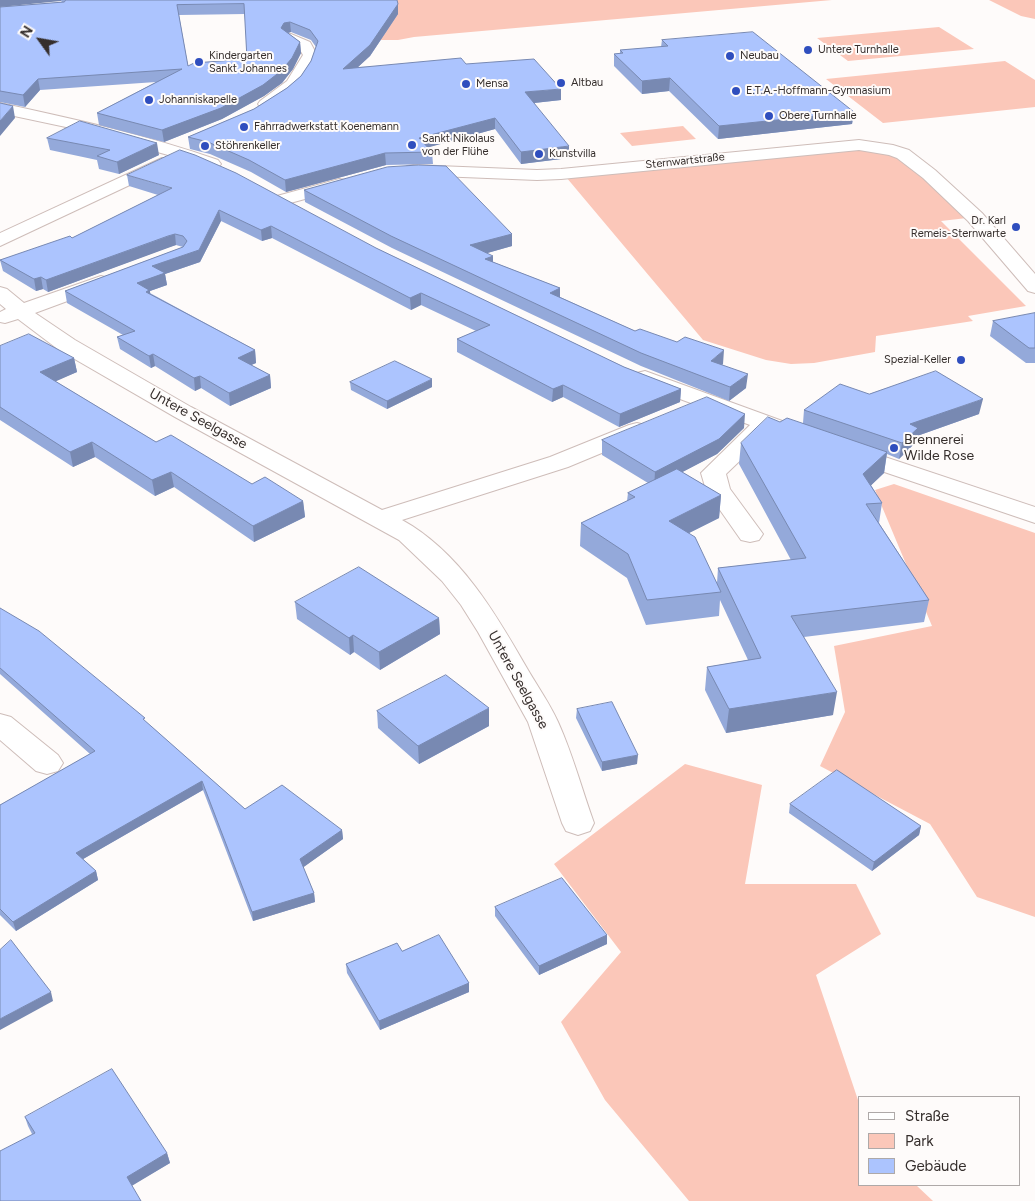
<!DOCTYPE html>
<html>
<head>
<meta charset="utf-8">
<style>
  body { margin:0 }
  #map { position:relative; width:1035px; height:1201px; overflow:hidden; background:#fefbfa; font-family:Figtree,sans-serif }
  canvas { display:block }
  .legend { position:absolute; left:858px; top:1096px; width:162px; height:90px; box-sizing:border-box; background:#fefbfa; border:1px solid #aea9a8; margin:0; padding:6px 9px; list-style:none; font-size:15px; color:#352e2c }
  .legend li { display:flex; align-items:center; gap:10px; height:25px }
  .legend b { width:25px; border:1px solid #aea9a8 }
  .north { position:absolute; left:15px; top:15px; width:50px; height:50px; -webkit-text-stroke:4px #fefbfa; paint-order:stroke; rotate:302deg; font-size:14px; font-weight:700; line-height:20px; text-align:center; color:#352e2c }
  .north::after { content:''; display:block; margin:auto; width:18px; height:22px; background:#352e2c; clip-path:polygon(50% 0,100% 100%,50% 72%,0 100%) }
</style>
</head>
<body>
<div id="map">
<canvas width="1035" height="1201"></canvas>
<ul class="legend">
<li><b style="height:6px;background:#fff"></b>Straße</li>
<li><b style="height:14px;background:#fbc7b9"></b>Park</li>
<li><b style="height:14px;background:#acc4fe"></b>Gebäude</li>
</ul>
<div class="north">N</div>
</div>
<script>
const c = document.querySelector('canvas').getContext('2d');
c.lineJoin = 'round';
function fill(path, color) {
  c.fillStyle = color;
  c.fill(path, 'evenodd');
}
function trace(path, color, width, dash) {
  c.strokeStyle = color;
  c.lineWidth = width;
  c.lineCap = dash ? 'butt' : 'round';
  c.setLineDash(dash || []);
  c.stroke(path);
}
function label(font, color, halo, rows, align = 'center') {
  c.font = font + ' Figtree,sans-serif';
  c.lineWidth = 4;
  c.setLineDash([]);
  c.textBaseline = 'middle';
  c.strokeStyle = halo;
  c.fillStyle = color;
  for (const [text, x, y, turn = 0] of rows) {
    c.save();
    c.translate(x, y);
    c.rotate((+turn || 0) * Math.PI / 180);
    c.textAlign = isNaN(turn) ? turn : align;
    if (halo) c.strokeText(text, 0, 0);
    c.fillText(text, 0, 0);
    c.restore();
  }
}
const green = new Path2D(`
  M391,0H832L414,37L398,40H376Z
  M989,0H1035V19L1021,16Z
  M939,27L974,49L848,61L817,38Z
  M1005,61L1035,80V107L883,123L826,79Z
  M683,126L696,139L632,146L620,133Z
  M860,150C874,152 886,153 899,159C923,170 948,199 967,218L941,221L1026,306L968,316L973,321L876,336L875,352L814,363L791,364L766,360L703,340L566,177Z
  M894,484L1035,533V917L977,897L930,824L820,766L845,712L834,646L932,626L875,490Z
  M685,764L762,785L745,884H856L881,934L816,975L859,1103V1185H916L933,1201H689L605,1100L561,1022L621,952L554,864Z`);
const minor = new Path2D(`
  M291,34L310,42L317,55L298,87L272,107H260L258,104L260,101L287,81L303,55L299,48L284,38L286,35Z
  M0,103C74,119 147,135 218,160L221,164L218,168L212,169L175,157L80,130L0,113Z
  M859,140L893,145L909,150L935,170L982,213L1035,274V293L1028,291L968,221L923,178L897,158L889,155L859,150L561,179L537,180L413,175L407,174L404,170L407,166L413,165L537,170L561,169Z
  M162,158L168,159L171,163L168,167L0,246V233Z
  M339,179L345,180L348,184L345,188L283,205L277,204L274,200L277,196Z
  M101,276L108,278L111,282L108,286L35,313L75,340L191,407L382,510L550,457L629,425L637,423L645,425L649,430L645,435L568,467L402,520C460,552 496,614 528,670C538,687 550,704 558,722C573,755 582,790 594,823L590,831L578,835L566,831L562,823L528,722L478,632L461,605L442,581L399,540L175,417L59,350L18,319L5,323L0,322V312L6,309L0,304V287L7,289L24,303Z
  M645,371L807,430L811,435L807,440L799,442L770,432L726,474L730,489L763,534L759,540L750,542L741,540L706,490L701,473L750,425L637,383L634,378L637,373Z
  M849,445L1035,507V523L840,457L837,452L840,447Z
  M0,714L11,717L58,755L63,763L58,771L47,774L36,771L0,740Z`);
const wall = new Path2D(`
  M0,0H397L398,14L370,56L358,67L466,64L561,100L534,103L569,158L521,164L495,129L428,147L432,152L433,164L386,165L286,192L251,172L210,154L190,149L188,137L254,109L287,88L301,76L311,61L316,47L311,40L291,32L288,33L300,42L301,53L293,69L282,83L264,96L222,119L164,142L99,125L97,113L156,82L40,90L25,107L0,102V7L62,2L61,1ZM245,14L247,59L188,66L179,15Z
  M662,40L854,112L852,124L718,139L669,91L642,94L614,66V54L620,53V50L661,47Z
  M47,138L159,155L119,174L99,169L97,160L50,150Z
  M127,175L376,248L624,367L681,389L680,402L619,427L563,397L552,402L457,352V339L476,331L421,305L411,310L272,238L262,241L221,221L200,262L165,274L167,285L150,291V293L255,350L256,363L251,365L270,375L271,388L230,406L201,388L195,391L155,366L151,368L120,349L117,337L123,335L67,303L65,291L183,247L176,245L169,247L48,292L43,289L36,291L3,271L0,260L72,238L158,195L129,186Z
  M304,190L512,234V246L487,253L493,262L560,288V297L635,331L723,364L722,365L746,388L729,401L641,366L392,248L305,202Z
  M1035,313V363H1026L990,336L993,321Z
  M0,346L74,358L77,372L55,381L156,442L252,484L303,501L305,517L254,542L174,487L155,496L95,457L73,467L0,420Z
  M350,382L432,387L387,409L351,390Z
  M869,394L979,414L917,436L915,443L899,459L887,454L884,473L871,485L882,503L879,523L929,600L924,622L804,637L833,715L726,733L705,690L707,667L748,660L720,600L719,616L646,625L627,578L580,546L581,523L627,501L628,493L648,483L602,455V440L744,428L717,454L682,472L721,495L719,518L689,533L717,583L718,568L791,560L739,464L741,443L780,422L803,423L804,410Z
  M295,602L439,618L440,634L380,670L354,652L350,655L297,619Z
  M0,608L145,721L245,809L342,830L343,839L303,867L314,893L315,902L253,921L203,790L83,859L96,871L98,880L16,931L0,915V805L90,754L0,674Z
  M577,709L637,764L602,771L576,718Z
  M377,711L489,726L419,764L378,728Z
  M790,804L921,826L919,835L872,871L789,813Z
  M495,907L607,935V944L539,975L495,916Z
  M402,951L469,983V992L380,1030L347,973L346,964Z
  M25,1117L167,1153L170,1163L132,1185L32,1134L28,1126Z`);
const shadedWall = new Path2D(`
  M0,0H61V1L0,7Z
  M398,4V14L370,56L344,80L343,69Z
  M290,22L291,32L284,34L281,28L284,23Z
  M300,42L301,53L293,69L282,83L264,96L222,119L164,142L162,130Z
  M670,78L669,91L642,94V81Z
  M38,79L40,90L25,107L23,95Z
  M561,89V100L525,104V92Z
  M13,106L15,118L0,136V121Z
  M854,112L852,124L718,139L719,126Z
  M495,118V129L419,150V138Z
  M157,143L159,155L119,174L117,162Z
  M569,146V158L521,164V152Z
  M385,153L386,165L286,192L285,180Z
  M219,210L221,221L200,262L165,274L167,285L150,291L151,302L137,283L152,266L199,250Z
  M271,226L272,238L262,241L261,230Z
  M175,234L176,245L48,292L46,280Z
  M512,234V246L470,258V245Z
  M493,256V268L485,259Z
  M41,277L43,289L36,291L34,279Z
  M560,288V300L550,293Z
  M421,293V305L411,310L410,298Z
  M255,350L256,363L240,370L238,358Z
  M724,350L723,364L709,374L711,361Z
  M153,354L155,366L151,368L149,356Z
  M74,358L77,372L43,387L40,372Z
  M748,374L746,388L729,401L730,387Z
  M270,375L271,388L230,406L229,393Z
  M200,376L201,388L195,391L194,378Z
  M432,379V387L387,409V401Z
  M563,385V397L552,402L553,389Z
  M681,389L680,402L619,427L620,414Z
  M983,399L979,414L917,436L915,443L899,459L902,443L910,424Z
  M745,414L744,428L717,454L654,487L655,472Z
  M92,442L95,457L73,467L70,452Z
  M887,452L884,473L860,496L863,474Z
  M171,472L174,487L155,496L152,480Z
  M721,495L719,518L667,544L669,521Z
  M303,501L305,517L254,542L253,526Z
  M439,618L440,634L380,670L379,652Z
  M353,635L354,652L350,655L349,638Z
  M837,692L833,715L726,733L729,709Z
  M489,708V726L419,764L418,746Z
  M638,755L637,764L602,771V762Z
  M202,781L203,790L78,862L76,853Z
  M921,826L919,835L872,871L874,862Z
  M342,830L343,839L301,869L300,859Z
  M96,871L98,880L16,931L13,922Z
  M314,893L315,902L253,921L252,912Z
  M607,935V944L539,975V966Z
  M469,983V992L380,1030L379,1021Z
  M51,992L53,1001L0,1030V1019Z
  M167,1153L170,1163L130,1187L127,1177Z`);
const building = new Path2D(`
  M66,0H397L398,4L370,45L343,69L461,58L466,64L534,59L561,89L525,92L569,146L521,152L495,118L419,138L432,152L385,153L285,180L249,160L208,142L188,137L254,109L287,88L301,76L311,61L318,41L310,30L290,22L284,23L281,28L300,42L292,58L281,71L263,85L221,108L162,130L97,113L182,69L38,79L23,95L0,91V7L64,2ZM244,4L247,59L194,63L188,66L177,5Z
  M753,32L854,112L719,126L670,78L642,81L614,54L623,53L620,50L668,46L662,40Z
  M0,103L13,106L0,121Z
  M80,121L157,143L117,162L97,156L110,150L47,138Z
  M180,150L195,155L236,173L376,248L624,367L681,389L620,414L563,385L553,389L457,339L490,325L421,293L410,298L271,226L261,230L219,210L199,250L152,266L165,273L137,283L149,290L146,292L255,350L238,358L270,375L229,393L200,376L194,378L153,354L149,356L117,337L135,331L65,291L183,247L187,241L183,236L175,234L168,236L46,280L41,277L34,279L0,260L70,236L72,238L172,188L127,175Z
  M419,165L446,166L512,234L470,245L493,256L485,259L560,288L550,293L635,331L640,329L677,342L685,337L724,350L711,361L748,374L730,387L641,353L391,236L304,190L387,167Z
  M1035,313V348H1029L993,321Z
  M29,334L74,358L40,372L156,442L171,435L252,484L265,477L303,501L253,526L171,472L152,480L92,442L70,452L0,407V346Z
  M395,361L432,379L387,401L350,382Z
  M936,371L983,399L910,424L918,428L902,443L804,410L840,384L869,394Z
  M707,397L745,414L719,439L655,472L602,440Z
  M768,417L780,422L787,418L887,452L863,474L882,503L866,504L929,600L791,616L837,692L729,709L707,667L761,658L718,568L806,558L741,443Z
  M677,469L721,495L669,521L695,537L721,592L647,600L628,554L581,523L635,497L628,493Z
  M359,567L439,618L379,652L353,635L349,638L295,602Z
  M0,608L39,631L145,718L143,719L245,809L282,785L342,830L300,859L314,893L252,912L202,781L76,853L96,871L13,922L0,909V805L95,751L0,668Z
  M446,675L489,708L418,746L377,711Z
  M612,702L638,755L602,762L577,709Z
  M837,770L921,826L874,862L790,804Z
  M562,878L607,935L539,966L495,907Z
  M439,935L469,983L379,1021L346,964L397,943L402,951Z
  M11,940L51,992L0,1019V950Z
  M112,1069L167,1153L127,1177L141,1201H0V1151L35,1133L25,1117Z`);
const markers = [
  [808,50,5,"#2f4ebe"],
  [730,56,5,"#2f4ebe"],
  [199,62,5,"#2f4ebe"],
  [561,83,5,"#2f4ebe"],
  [466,84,5,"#2f4ebe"],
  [736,91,5,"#2f4ebe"],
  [149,100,5,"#2f4ebe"],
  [769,116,5,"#2f4ebe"],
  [244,127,5,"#2f4ebe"],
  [412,145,5,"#2f4ebe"],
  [205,146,5,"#2f4ebe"],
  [539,154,5,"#2f4ebe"],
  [1016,227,5,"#2f4ebe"],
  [961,360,5,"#2f4ebe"],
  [894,448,5,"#2f4ebe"]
];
const farPoinames = [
  ["Untere Turnhalle",818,50],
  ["Kindergarten",209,56],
  ["Sankt Johannes",209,69],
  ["Neubau",740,56],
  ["Altbau",571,83],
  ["Mensa",476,84],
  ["E.T.A.-Hoffmann-Gymnasium",746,91],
  ["Johanniskapelle",159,100],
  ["Obere Turnhalle",779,116],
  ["Fahrradwerkstatt Koenemann",254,127],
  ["Sankt Nikolaus",422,139],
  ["von der Flühe",422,152],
  ["Stöhrenkeller",215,146],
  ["Kunstvilla",549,154],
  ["Dr. Karl",1006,221,"right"],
  ["Remeis-Sternwarte",1006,234,"right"],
  ["Spezial-Keller",951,360,"right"]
];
const farStreetnames = [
  ["Sternwartstraße",685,161,-6]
];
const streetNames = [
  ["Untere Seelgasse",198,419,29],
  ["Untere Seelgasse",518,680,61]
];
const poiNames = [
  ["Brennerei",904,440],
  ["Wilde Rose",904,456]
];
fill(green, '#fbc7b9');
trace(minor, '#cebdb9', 2);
fill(minor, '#fff');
fill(wall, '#94a9da');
fill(shadedWall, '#7889b2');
fill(building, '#acc4fe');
trace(building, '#7889b2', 1);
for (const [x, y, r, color] of markers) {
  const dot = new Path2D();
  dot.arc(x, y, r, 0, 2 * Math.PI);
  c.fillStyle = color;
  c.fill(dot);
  trace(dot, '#fefbfa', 2);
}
label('11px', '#352e2c', '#fefbfa', farPoinames, 'left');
label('11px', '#352e2c', '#fefbfa', farStreetnames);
label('14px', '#352e2c', '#fefbfa', streetNames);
label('14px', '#352e2c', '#fefbfa', poiNames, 'left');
</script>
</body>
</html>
